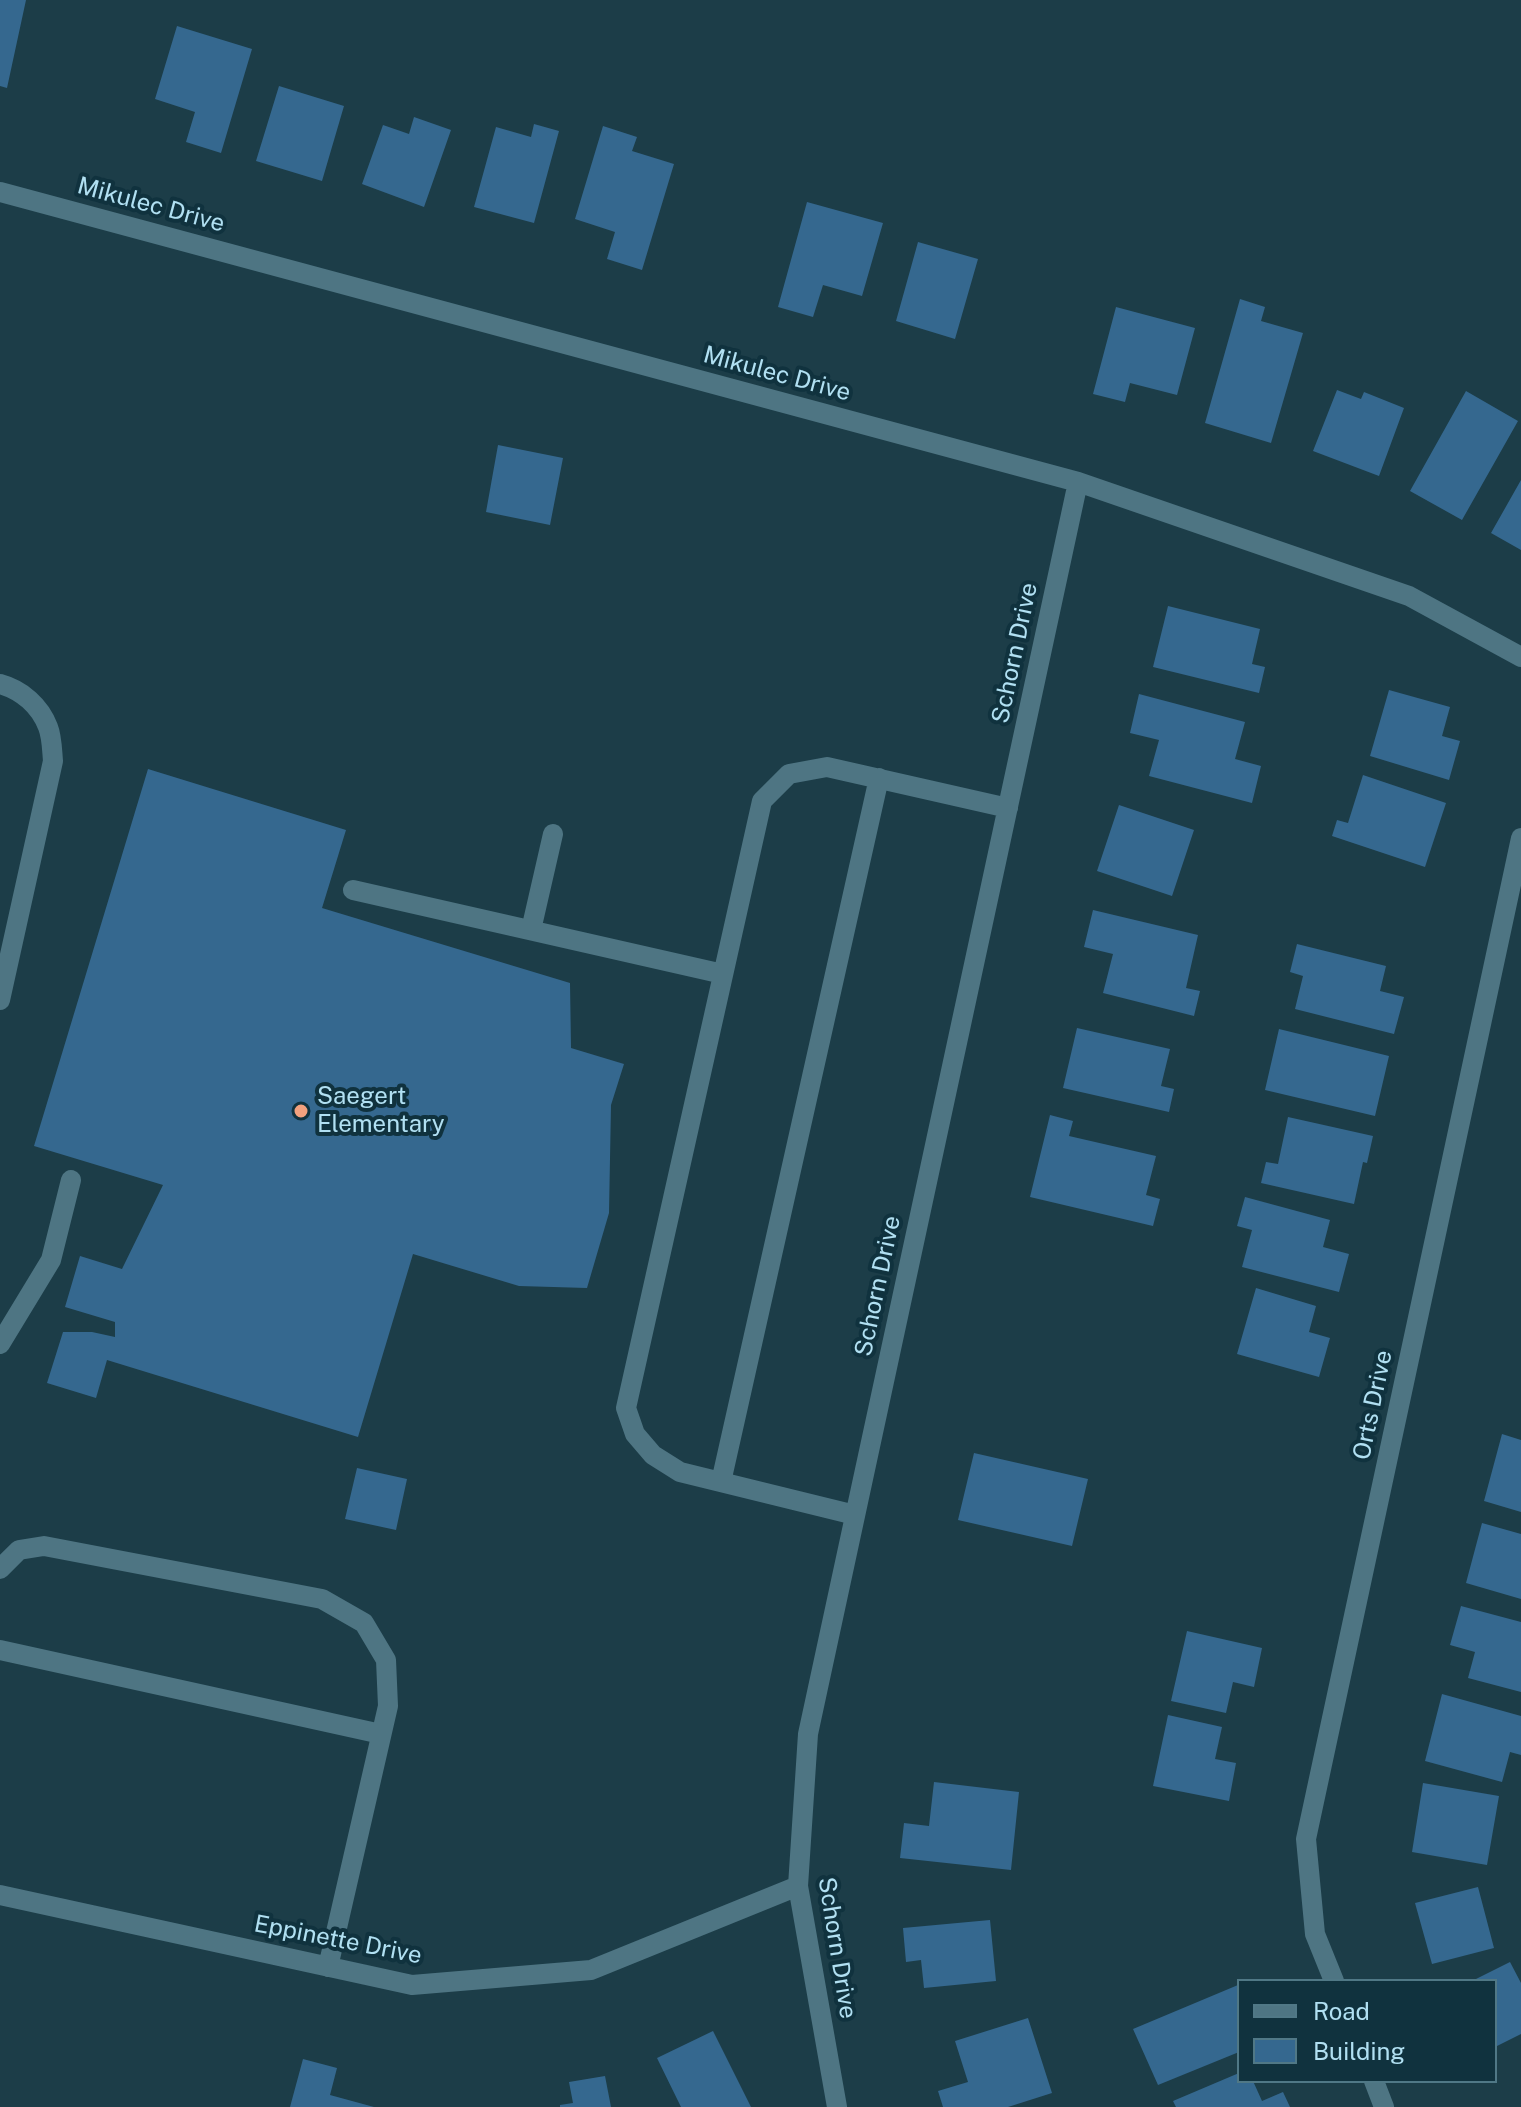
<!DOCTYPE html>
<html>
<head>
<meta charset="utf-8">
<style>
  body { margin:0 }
  #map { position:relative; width:1521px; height:2107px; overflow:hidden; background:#1c3d48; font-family:"Public Sans",sans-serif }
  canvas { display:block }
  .legend { position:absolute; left:1237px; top:1979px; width:260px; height:104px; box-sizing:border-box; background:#10323e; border:2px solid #507886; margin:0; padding:10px 14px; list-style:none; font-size:24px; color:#b1e0f2 }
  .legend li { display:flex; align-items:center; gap:16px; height:40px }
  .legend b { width:40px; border:2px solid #507886 }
</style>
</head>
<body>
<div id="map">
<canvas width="1521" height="2107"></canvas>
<ul class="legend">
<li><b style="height:10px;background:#4e7583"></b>Road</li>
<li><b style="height:22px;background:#35688f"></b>Building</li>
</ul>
</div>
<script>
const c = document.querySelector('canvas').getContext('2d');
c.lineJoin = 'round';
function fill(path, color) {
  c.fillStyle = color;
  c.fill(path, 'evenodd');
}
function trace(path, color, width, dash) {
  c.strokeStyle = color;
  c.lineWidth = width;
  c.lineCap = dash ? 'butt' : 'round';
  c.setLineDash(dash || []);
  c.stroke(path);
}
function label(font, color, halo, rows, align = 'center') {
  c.font = font + ' "Public Sans",sans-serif';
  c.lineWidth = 8;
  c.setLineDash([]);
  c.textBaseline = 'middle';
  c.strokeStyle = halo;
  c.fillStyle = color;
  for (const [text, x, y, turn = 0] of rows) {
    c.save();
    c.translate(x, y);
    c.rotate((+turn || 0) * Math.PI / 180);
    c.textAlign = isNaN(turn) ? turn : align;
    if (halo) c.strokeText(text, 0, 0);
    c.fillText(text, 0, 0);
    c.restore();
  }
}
const building = new Path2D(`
  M0,0H26L7,88L0,86Z
  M177,26L252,49L221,153L186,142L195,112L155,99Z
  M279,86L344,106L322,181L256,161Z
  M414,117L451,130L424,207L362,184L383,125L409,134Z
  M534,124L559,131L534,223L474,207L496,127L531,137Z
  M603,126L637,137L632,151L674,164L642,270L607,259L615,232L575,219Z
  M807,202L883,223L862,296L823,285L813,317L778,307Z
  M918,242L978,259L955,339L896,321Z
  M1240,299L1265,307L1261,321L1303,333L1271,443L1205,423Z
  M1116,307L1195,328L1177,395L1130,383L1125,402L1093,394Z
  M1337,390L1361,399L1364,392L1404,408L1379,476L1313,451Z
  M1466,391L1518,421L1462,520L1410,491Z
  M498,445L563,458L550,525L486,512Z
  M1521,480V550L1491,533Z
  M1168,606L1260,629L1252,664L1265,667L1259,693L1153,667Z
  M1389,690L1450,707L1442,736L1460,741L1449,780L1370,756Z
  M1139,694L1245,722L1235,759L1261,766L1252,803L1149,776L1159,740L1130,733Z
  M148,769L346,830L322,908L570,983L571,1048L624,1064L611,1105L609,1213L587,1288L519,1286L413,1254L358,1437L107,1360L96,1398L47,1383L63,1332H92L115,1337V1322L65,1307L80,1256L122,1269L163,1185L34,1146Z
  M1363,775L1446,803L1425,867L1332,836L1337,820L1348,823Z
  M1119,805L1194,830L1172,896L1097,871Z
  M1093,910L1198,935L1186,988L1200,991L1194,1016L1103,993L1113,954L1084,947Z
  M1297,944L1386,966L1380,991L1404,997L1394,1034L1295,1009L1303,976L1290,972Z
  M1077,1028L1170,1049L1161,1086L1174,1089L1169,1112L1063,1088Z
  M1279,1029L1389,1056L1375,1116L1265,1090Z
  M1050,1115L1073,1121L1069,1136L1156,1156L1146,1195L1160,1199L1153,1226L1030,1197Z
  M1288,1117L1373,1136L1367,1163L1363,1162L1354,1204L1261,1183L1266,1162L1278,1164Z
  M1245,1197L1330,1220L1323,1247L1349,1254L1339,1292L1242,1267L1252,1230L1237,1226Z
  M1256,1288L1316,1306L1309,1332L1330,1338L1319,1377L1237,1354Z
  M1502,1434L1521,1440V1512L1484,1501Z
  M974,1453L1088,1479L1072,1546L958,1520Z
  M357,1468L407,1479L396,1530L345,1519Z
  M1482,1523L1521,1534V1599L1466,1583Z
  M1461,1606L1521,1622V1692L1468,1678L1475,1652L1450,1645Z
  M1187,1631L1262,1648L1254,1687L1233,1682L1226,1713L1171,1701Z
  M1442,1694L1521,1716V1755L1510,1752L1502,1782L1425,1761Z
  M1168,1715L1222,1727L1215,1759L1236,1763L1229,1801L1153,1786Z
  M934,1782L1019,1792L1011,1870L900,1858L904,1823L929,1826Z
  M1423,1783L1499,1796L1487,1865L1412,1852Z
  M1478,1887L1494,1948L1432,1964L1415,1903Z
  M990,1920L996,1981L924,1988L921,1960L906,1962L903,1928Z
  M1510,1962L1521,1983V2034L1495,2047V1981H1472Z
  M1238,1985L1239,2052L1158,2085L1133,2029Z
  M1028,2018L1052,2093L1008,2107H943L938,2091L968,2082L955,2041Z
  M713,2031L751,2107H681L657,2058Z
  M303,2059L337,2068L330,2095L374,2107H290Z
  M1239,2073V2081H1253L1262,2101L1283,2092L1290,2107H1176L1173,2101Z
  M605,2076L611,2107H560V2105L573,2103L569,2082Z`);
const minor = new Path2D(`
  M0,192L1078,482L1409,596L1521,657
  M0,684C22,690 40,706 48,727C52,737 52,750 53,761L0,1000
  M353,890L723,974
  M531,930L553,834
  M0,1344L51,1260L71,1180
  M721,1482L879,778
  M855,1515L680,1472L653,1455L635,1434L626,1408L762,801L789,774L827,767L1008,808
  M0,1569L19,1550L44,1546L322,1599L364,1623L386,1660L388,1706L328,1967
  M0,1650L381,1734
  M0,1895L412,1985L591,1970L798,1886
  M1334,1981L1315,1934L1306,1839L1521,838
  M1374,2081L1384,2107
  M837,2107L798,1886L808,1734L1078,482`);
const markers = [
  [301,1111,8,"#f2a17e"]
];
const streetNames = [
  ["Mikulec Drive",151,205,15],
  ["Mikulec Drive",777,374,15],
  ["Schorn Drive",1015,653,-78],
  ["Schorn Drive",878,1286,-78],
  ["Orts Drive",1373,1405,-78],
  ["Eppinette Drive",338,1940,11],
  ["Schorn Drive",837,1948,81]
];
const poiNames = [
  ["Saegert",317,1097],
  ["Elementary",317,1125]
];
fill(building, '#35688f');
trace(minor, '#4e7583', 20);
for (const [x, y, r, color] of markers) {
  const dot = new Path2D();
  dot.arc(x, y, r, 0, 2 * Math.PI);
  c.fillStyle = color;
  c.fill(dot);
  trace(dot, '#10323e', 3);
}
label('24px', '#b1e0f2', '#10323e', streetNames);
label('24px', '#b1e0f2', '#10323e', poiNames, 'left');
</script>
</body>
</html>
